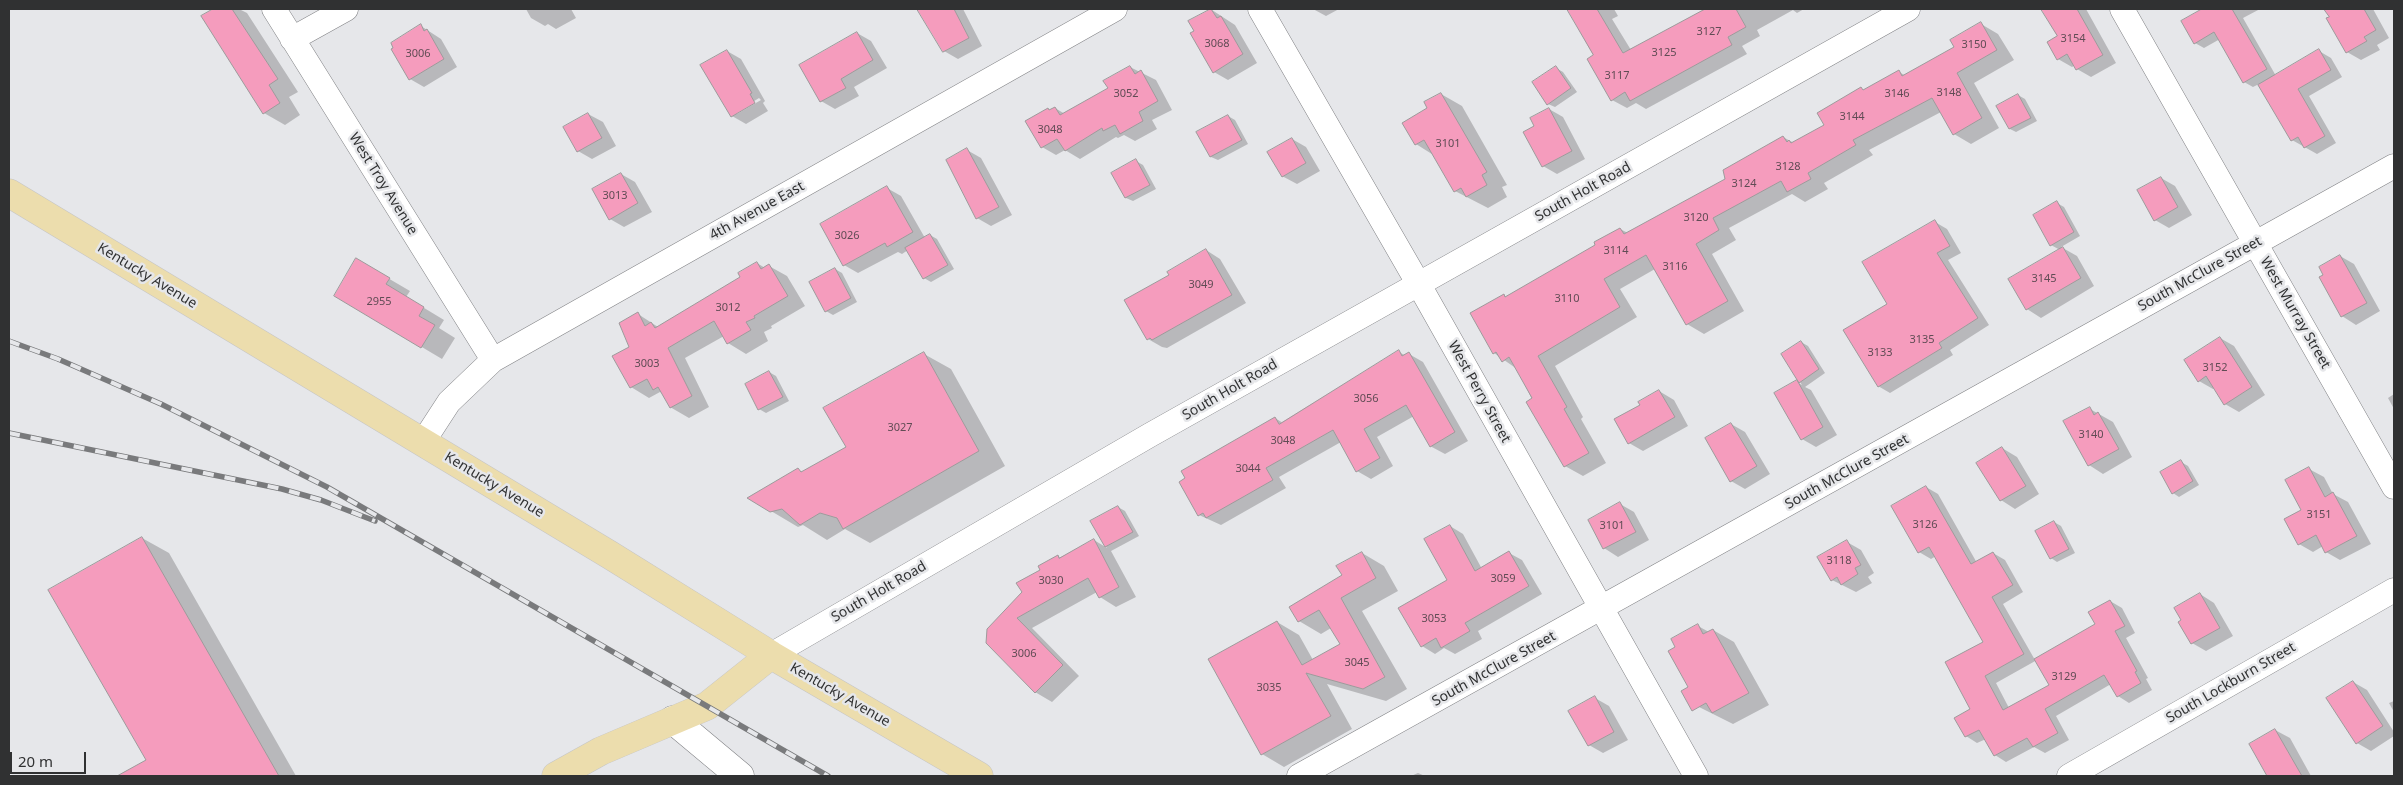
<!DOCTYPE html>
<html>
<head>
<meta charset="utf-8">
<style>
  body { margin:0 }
  #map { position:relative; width:2403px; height:785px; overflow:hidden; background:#e6e7ea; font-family:"Noto Sans",sans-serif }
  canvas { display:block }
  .frame { position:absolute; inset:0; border:10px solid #303132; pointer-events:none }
  .scale { position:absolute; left:10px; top:752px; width:76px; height:22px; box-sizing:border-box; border:2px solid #303132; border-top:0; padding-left:6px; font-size:15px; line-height:18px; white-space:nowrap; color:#303132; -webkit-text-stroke:4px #e6e7ea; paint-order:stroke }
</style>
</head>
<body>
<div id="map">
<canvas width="2403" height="785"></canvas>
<div class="frame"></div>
<div class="scale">20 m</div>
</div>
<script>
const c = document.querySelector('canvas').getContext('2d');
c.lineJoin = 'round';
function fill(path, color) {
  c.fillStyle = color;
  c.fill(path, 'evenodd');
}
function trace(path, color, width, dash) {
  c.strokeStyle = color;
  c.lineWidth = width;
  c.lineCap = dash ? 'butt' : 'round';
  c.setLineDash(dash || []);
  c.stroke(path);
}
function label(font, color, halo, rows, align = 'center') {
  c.font = font + ' "Noto Sans",sans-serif';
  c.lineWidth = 5;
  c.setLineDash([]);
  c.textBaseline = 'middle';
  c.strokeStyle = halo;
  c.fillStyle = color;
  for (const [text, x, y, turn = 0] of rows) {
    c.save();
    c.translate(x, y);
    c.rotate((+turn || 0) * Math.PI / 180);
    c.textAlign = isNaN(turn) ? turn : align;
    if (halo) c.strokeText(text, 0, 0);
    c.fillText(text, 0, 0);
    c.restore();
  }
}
const shadow = new Path2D(`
  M215,9H239L247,13L298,92L289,97L300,115L285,125L264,113L202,17Z
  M526,9H571L576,18L556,29L548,24L545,26L531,18Z
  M919,9H963L982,46L958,59L944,51Z
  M1313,9H1339L1326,16Z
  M1568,9H1614L1618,16L1612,19L1631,50L1705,9H1804L1797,13L1793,10L1757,30L1760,36L1742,46L1747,54L1646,109L1636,103L1627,108L1612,100L1595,56Z
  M2043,9H2086L2116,63L2091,77L2077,69L2075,65L2072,67L2058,59V37Z
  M2204,9H2260L2243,18L2276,76L2319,51L2331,58L2342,77L2309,96L2336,143L2317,154L2292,140L2259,84L2253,87L2244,82L2220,39L2204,48L2195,43L2182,21Z
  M2326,9H2373L2389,38L2377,45L2380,50L2361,60L2347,52Z
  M1212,10L1235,25L1257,63L1228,80L1214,72L1190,22Z
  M1981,24L1998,34L2014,60L1974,83L1999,128L1971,144L1954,134L1941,112L1869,150L1873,155L1824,183L1828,189L1805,202L1792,194L1729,228L1736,240L1712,254L1744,311L1704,334L1687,324L1655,269L1620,289L1637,317L1555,366L1583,417L1581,419L1606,463L1583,476L1565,466L1517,369L1494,353L1504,296L1507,297L1597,246L1620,229L1628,233L1727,180L1783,137L1794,143L1825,125L1861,89L1865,91L1899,72L1906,76L1956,47Z
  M421,26L441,39L457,67L424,87L410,79Z
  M857,33L871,41L887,68L854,87L859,96L835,109L821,101Z
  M727,51L741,59L765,101L763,103L768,111L746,124L732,116ZM759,98L761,100L737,114V112Z
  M1130,67L1156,80L1172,110L1152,120L1157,129L1135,141L1124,135L1118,138L1116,137L1080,159L1065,150L1056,155L1042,147L1050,111L1055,108L1065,114L1109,89Z
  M1556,68L1563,72L1577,92L1555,107L1548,104Z
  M1441,94L1462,106L1507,185L1502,187L1507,197L1488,208L1455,191L1435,156L1416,144L1429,109Z
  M2018,95L2025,99L2037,121L2016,132L2010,129Z
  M1549,109L1563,117L1585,159L1557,174L1543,166Z
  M588,114L603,122L616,146L592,159L578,151Z
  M1228,116L1235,120L1248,144L1218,160L1211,157L1198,133Z
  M1292,139L1306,147L1320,171L1297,184L1282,176Z
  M967,150L981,158L1012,215L991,226L977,218Z
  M1136,161L1143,165L1156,189L1133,201L1126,198L1113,174Z
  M621,174L635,182L652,212L624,227L610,219Z
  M2161,178L2175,186L2192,215L2169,228L2155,220Z
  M887,188L901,196L925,238L930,235L937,239L954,269L931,282L924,278L908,250L902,254L898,252L858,273L844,265Z
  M2057,203L2064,207L2080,236L2061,247L2077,256L2094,286L2041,318L2027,309L2009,280L2060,250L2051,245Z
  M1935,222L1947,229L1961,253L1948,260L1989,325L1950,350L1953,355L1890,393L1878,386L1888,305Z
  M1206,250L1220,259L1246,303L1167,348L1162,347L1148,339L1170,275Z
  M2340,256L2354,264L2380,311L2356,325L2342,316Z
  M357,260L410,291L406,297L444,320L439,328L455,338L442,359L336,296Z
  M757,263L765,268L769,266L787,276L805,306L771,326L772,328L764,332L768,341L746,354L728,343L724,336L685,358L709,407L689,418L670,407L664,394L660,392L649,398L631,387V347L638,314L658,327L742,278Z
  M835,269L842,273L857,302L833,315L826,311Z
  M2220,338L2234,346L2265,395L2239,412L2225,404L2215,388L2213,389L2199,381Z
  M1801,342L1808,346L1825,373L1805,387L1811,390L1837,435L1816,447L1802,439L1797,382L1802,385L1782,355Z
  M1399,352L1406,356L1409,354L1423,362L1468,441L1445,454L1430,446L1414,416L1377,437L1393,466L1371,479L1357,471L1341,442L1279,477L1286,488L1221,525L1199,515L1275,418L1283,423Z
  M924,354L951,369L1005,466L870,543L845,529L827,540L803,525L798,527L771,511L798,470L803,472L847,447Z
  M769,372L776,376L789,401L766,413L759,409Z
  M1659,391L1674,400L1688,426L1643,451L1629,443L1641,405Z
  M2394,394V409L2388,398Z
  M2090,409L2113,422L2132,457L2103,474L2089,465Z
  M1731,424L1745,432L1770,474L1745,489L1731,481Z
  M2002,448L2017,457L2039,494L2015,509L2001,500Z
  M2181,462L2188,466L2199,485L2179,497L2173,493Z
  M2309,469L2324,477L2333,494L2348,502L2371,544L2340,560L2326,552L2323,546L2313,552L2299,544Z
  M1926,487L1938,494L1977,563L1993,553L2005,560L2023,592L2003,604L2035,660L2097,625L2110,601L2122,608L2135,633L2126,638L2148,678L2146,679L2152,690L2129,703L2118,696L2111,684L2056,716L2069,740L2045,753L2034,747L2006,762L1995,755L1986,739L1977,743L1966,736L1985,642L1936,556L1931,559L1919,552ZM2037,660L2051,685L2009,708L1996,683Z
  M1620,504L1634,512L1649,540L1618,557L1604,548L1589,521Z
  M1118,507L1125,511L1139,536L1111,551L1136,597L1116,607L1100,597L1097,592L1032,628L1079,676L1052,702L1035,692L987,643L1042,570L1058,556L1061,558L1094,540L1107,548L1092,522Z
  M2054,522L2061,526L2075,553L2057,562L2051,558Z
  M1450,526L1463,534L1482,569L1509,553L1522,560L1542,594L1478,631L1482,639L1455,654L1444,648L1435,654L1422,646L1448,580Z
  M142,538L169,553L296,776H121L147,761Z
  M1847,542L1861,550L1874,573L1868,577L1872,583L1856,592L1832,580L1819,558Z
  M1362,553L1384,566L1398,591L1362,611L1407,689L1386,701L1327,684L1352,729L1284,767L1262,754L1277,622L1299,635L1313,660L1341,645L1331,628L1321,634L1299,621Z
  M2200,594L2214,603L2233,636L2206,651L2192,643Z
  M1698,626L1709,632L1713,630L1734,642L1769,705L1733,724L1699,707L1677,647Z
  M2353,682L2367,690L2394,732V736L2371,751L2357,743Z
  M1595,698L1609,706L1628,740L1603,753L1589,745Z
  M2394,701V712L2389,703Z
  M2275,730L2290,738L2311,776H2268L2250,744Z
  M1418,773L1425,776H1411Z`);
const building = new Path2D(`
  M213,9H232L278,79L269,85L280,103L263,114L201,16Z
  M917,9H954L969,38L943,52Z
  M1211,9L1217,18L1221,16L1243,54L1213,73L1190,33L1194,31L1188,21Z
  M1567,9H1597L1623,53L1705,9H1736L1746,27L1728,37L1732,45L1630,101L1625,92L1611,101L1587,59L1593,55Z
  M2041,9H2077L2103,55L2076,70L2067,54L2057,60L2047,42L2057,36Z
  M2202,9H2232L2267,69L2243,83L2214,32L2194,44L2181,21Z
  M2324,9H2364L2376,30L2364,37L2367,41L2346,53L2326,18L2329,17Z
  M1981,22L1997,50L1957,73L1982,118L1953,135L1932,98L1853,140L1856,145L1808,173L1811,179L1787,192L1781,181L1713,218L1719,230L1696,244L1728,301L1686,325L1646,255L1604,279L1620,307L1538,356L1567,407L1564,409L1589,453L1564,467L1526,402L1532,398L1509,357L1502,362L1496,352L1493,354L1470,313L1504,294L1505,297L1595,245L1594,242L1620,228L1624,234L1725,179L1723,170L1783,136L1787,142L1789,140L1791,143L1824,125L1817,113L1861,87L1863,90L1899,70L1902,76L1954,47L1950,40Z
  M421,24L424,31L427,29L444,59L409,80L391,49L393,48L391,43Z
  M857,32L873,60L841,79L846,88L820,102L799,65Z
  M2319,49L2331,70L2298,89L2325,136L2304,148L2298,137L2291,141L2258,85Z
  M727,50L752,93L750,94L755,103L731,117L700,65Z
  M1130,66L1135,74L1141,70L1158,101L1139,112L1143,121L1120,134L1115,125L1103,131L1102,128L1065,151L1057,139L1041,148L1025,121L1048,108L1049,110L1055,107L1060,115L1108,88L1103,81Z
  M1556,66L1571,88L1547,105L1532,82Z
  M1441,93L1487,172L1482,175L1487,185L1466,197L1461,188L1454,192L1424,140L1415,145L1402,123L1427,108L1424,102Z
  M2018,94L2031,118L2009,129L1996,106Z
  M1549,108L1572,151L1542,167L1523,132L1534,126L1530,118Z
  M588,113L602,138L577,152L563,127Z
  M1228,115L1242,140L1210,157L1196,132Z
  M1292,138L1306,163L1282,177L1267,152Z
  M967,148L999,207L976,219L946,160Z
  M1136,159L1150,185L1125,198L1111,173Z
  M621,173L638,203L609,220L592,189Z
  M2161,177L2178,207L2154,221L2137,190Z
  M887,186L913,232L887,247L885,243L843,266L820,224Z
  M2057,201L2074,232L2050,246L2033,215Z
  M1935,220L1950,246L1937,253L1978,318L1939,343L1942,348L1878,387L1843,330L1887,304L1862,262Z
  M930,234L948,265L923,279L905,248Z
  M2063,247L2081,278L2026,310L2008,279Z
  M1206,249L1232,295L1152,340L1150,338L1147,340L1124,300L1169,275L1167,272Z
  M2340,255L2367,303L2341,317L2319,277L2323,275L2319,267Z
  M356,258L390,278L386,284L424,307L419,316L435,325L421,348L334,296Z
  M757,262L761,269L769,264L788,296L754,316L755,318L746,322L751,330L727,344L714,321L668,348L692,396L670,408L658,387L653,390L647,379L630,388L612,356L629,347L619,323L638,312L645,326L651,322L655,328L740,277L738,273Z
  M835,268L851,298L825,312L809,282Z
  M2220,337L2252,387L2224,405L2206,376L2198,382L2184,360Z
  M1801,341L1819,369L1799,383L1781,354Z
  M1399,350L1402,356L1409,352L1455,432L1430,447L1406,405L1364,429L1380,458L1356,472L1333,430L1266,468L1273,480L1206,518L1203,513L1198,516L1179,482L1185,478L1181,471L1275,417L1279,424Z
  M924,352L979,451L843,529L837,518L820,513L800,525L782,509L770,512L747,498L798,468L801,472L846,447L823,408Z
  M769,371L783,397L758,410L745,384Z
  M1797,380L1823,427L1801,440L1774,393Z
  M1659,390L1675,417L1628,444L1614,419L1640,405L1638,402Z
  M2090,407L2094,415L2098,412L2119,449L2088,466L2063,421Z
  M1731,423L1757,466L1730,482L1705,438Z
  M2002,447L2026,486L2000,501L1976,463Z
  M2181,460L2193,481L2172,494L2160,472Z
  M2309,467L2325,497L2333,492L2357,536L2325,553L2316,535L2298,545L2284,519L2301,510L2285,480Z
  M1926,486L1971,564L1993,552L2013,585L1992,597L2024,654L1985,676L2003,710L2049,685L2034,659L2095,624L2088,612L2110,600L2125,626L2115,631L2137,671L2135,672L2141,683L2117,697L2104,675L2045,709L2058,733L2033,747L2027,738L1994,756L1979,730L1965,737L1954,718L1970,709L1945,662L1983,642L1929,547L1918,553L1891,506Z
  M1620,502L1636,532L1603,549L1588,520Z
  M1118,506L1133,532L1105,547L1090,521Z
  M2054,521L2069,549L2050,559L2035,531Z
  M1450,525L1475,571L1509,551L1529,586L1465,623L1470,631L1441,648L1436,638L1421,647L1398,608L1447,580L1424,539Z
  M142,537L279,776H117L146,760L48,590Z
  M1094,539L1119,587L1099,598L1088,578L1017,618L1063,665L1035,693L986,643L987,629L1022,592L1016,583L1040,570L1038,566L1058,555L1059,558Z
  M1847,540L1861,565L1855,568L1858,574L1841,585L1837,577L1831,581L1817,557Z
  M1362,552L1376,578L1341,598L1385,677L1363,689L1306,673L1331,716L1261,755L1208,659L1277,621L1302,665L1340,644L1319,610L1298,622L1289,607L1342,575L1336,566Z
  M2200,593L2220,628L2191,644L2178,622L2181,620L2174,608Z
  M1698,624L1703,634L1713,629L1749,693L1712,713L1706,703L1692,711L1681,691L1688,687L1668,651L1675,647L1671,639Z
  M2353,681L2383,726L2356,744L2326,698Z
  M1595,696L1614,732L1588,746L1568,711Z
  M2275,729L2302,776H2267L2249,744Z`);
const minor = new Path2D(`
  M274,9L493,360
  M1260,9L1418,283L1696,776
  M2122,9L2394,487
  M292,39L346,9
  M423,442L449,402L493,360L1115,9
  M771,655L1150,435L1908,9
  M1299,776L2394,166
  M2069,776L2394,590`);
const tertiary = new Path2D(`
  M673,720L740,776`);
const primary = new Path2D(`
  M9,193L610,555L771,655L979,776
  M556,776L601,751L707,706L771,655`);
const rail = new Path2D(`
  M9,341L58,359L161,404L327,487L828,776
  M9,433L282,489L321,500L375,521`);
const numberNames = [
  ["3127",1709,32],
  ["3154",2073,39],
  ["3068",1217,44],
  ["3150",1974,45],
  ["3125",1664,53],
  ["3006",418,54],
  ["3117",1617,76],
  ["3148",1949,93],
  ["3052",1126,94],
  ["3146",1897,94],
  ["3144",1852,117],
  ["3048",1050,130],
  ["3101",1448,144],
  ["3128",1788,167],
  ["3124",1744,184],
  ["3013",615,196],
  ["3120",1696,218],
  ["3026",847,236],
  ["3114",1616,251],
  ["3116",1675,267],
  ["3145",2044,279],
  ["3049",1201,285],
  ["3110",1567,299],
  ["2955",379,302],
  ["3012",728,308],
  ["3135",1922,340],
  ["3133",1880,353],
  ["3003",647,364],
  ["3152",2215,368],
  ["3056",1366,399],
  ["3027",900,428],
  ["3140",2091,435],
  ["3048",1283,441],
  ["3044",1248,469],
  ["3151",2319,515],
  ["3126",1925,525],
  ["3101",1612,526],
  ["3118",1839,561],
  ["3059",1503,579],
  ["3030",1051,581],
  ["3053",1434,619],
  ["3006",1024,654],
  ["3045",1357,663],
  ["3129",2064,677],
  ["3035",1269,688]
];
const streetNames = [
  ["West Troy Avenue",383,184,58],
  ["South Holt Road",1583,192,-29],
  ["4th Avenue East",757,211,-29],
  ["South McClure Street",2200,274,-29],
  ["Kentucky Avenue",147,276,31],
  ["West Murray Street",2295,313,60],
  ["South Holt Road",1230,390,-30],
  ["West Perry Street",1479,392,61],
  ["South McClure Street",1847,472,-29],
  ["Kentucky Avenue",494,485,31],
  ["South Holt Road",879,592,-30],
  ["South McClure Street",1494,669,-29],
  ["South Lockburn Street",2231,683,-30],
  ["Kentucky Avenue",840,695,30]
];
fill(shadow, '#0003');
fill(building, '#f59cbd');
trace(building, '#9d9a9b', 1);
trace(minor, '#818285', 25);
trace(tertiary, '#818285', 29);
trace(primary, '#c5c5c6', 29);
trace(minor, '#fff', 24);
trace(tertiary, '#fff', 28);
trace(primary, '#ecddad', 28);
trace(rail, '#797a7c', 5.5);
trace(rail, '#e6e7ea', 4, [11]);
label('11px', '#614c55', null, numberNames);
label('14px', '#303132', '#e6e7ea', streetNames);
</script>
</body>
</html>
